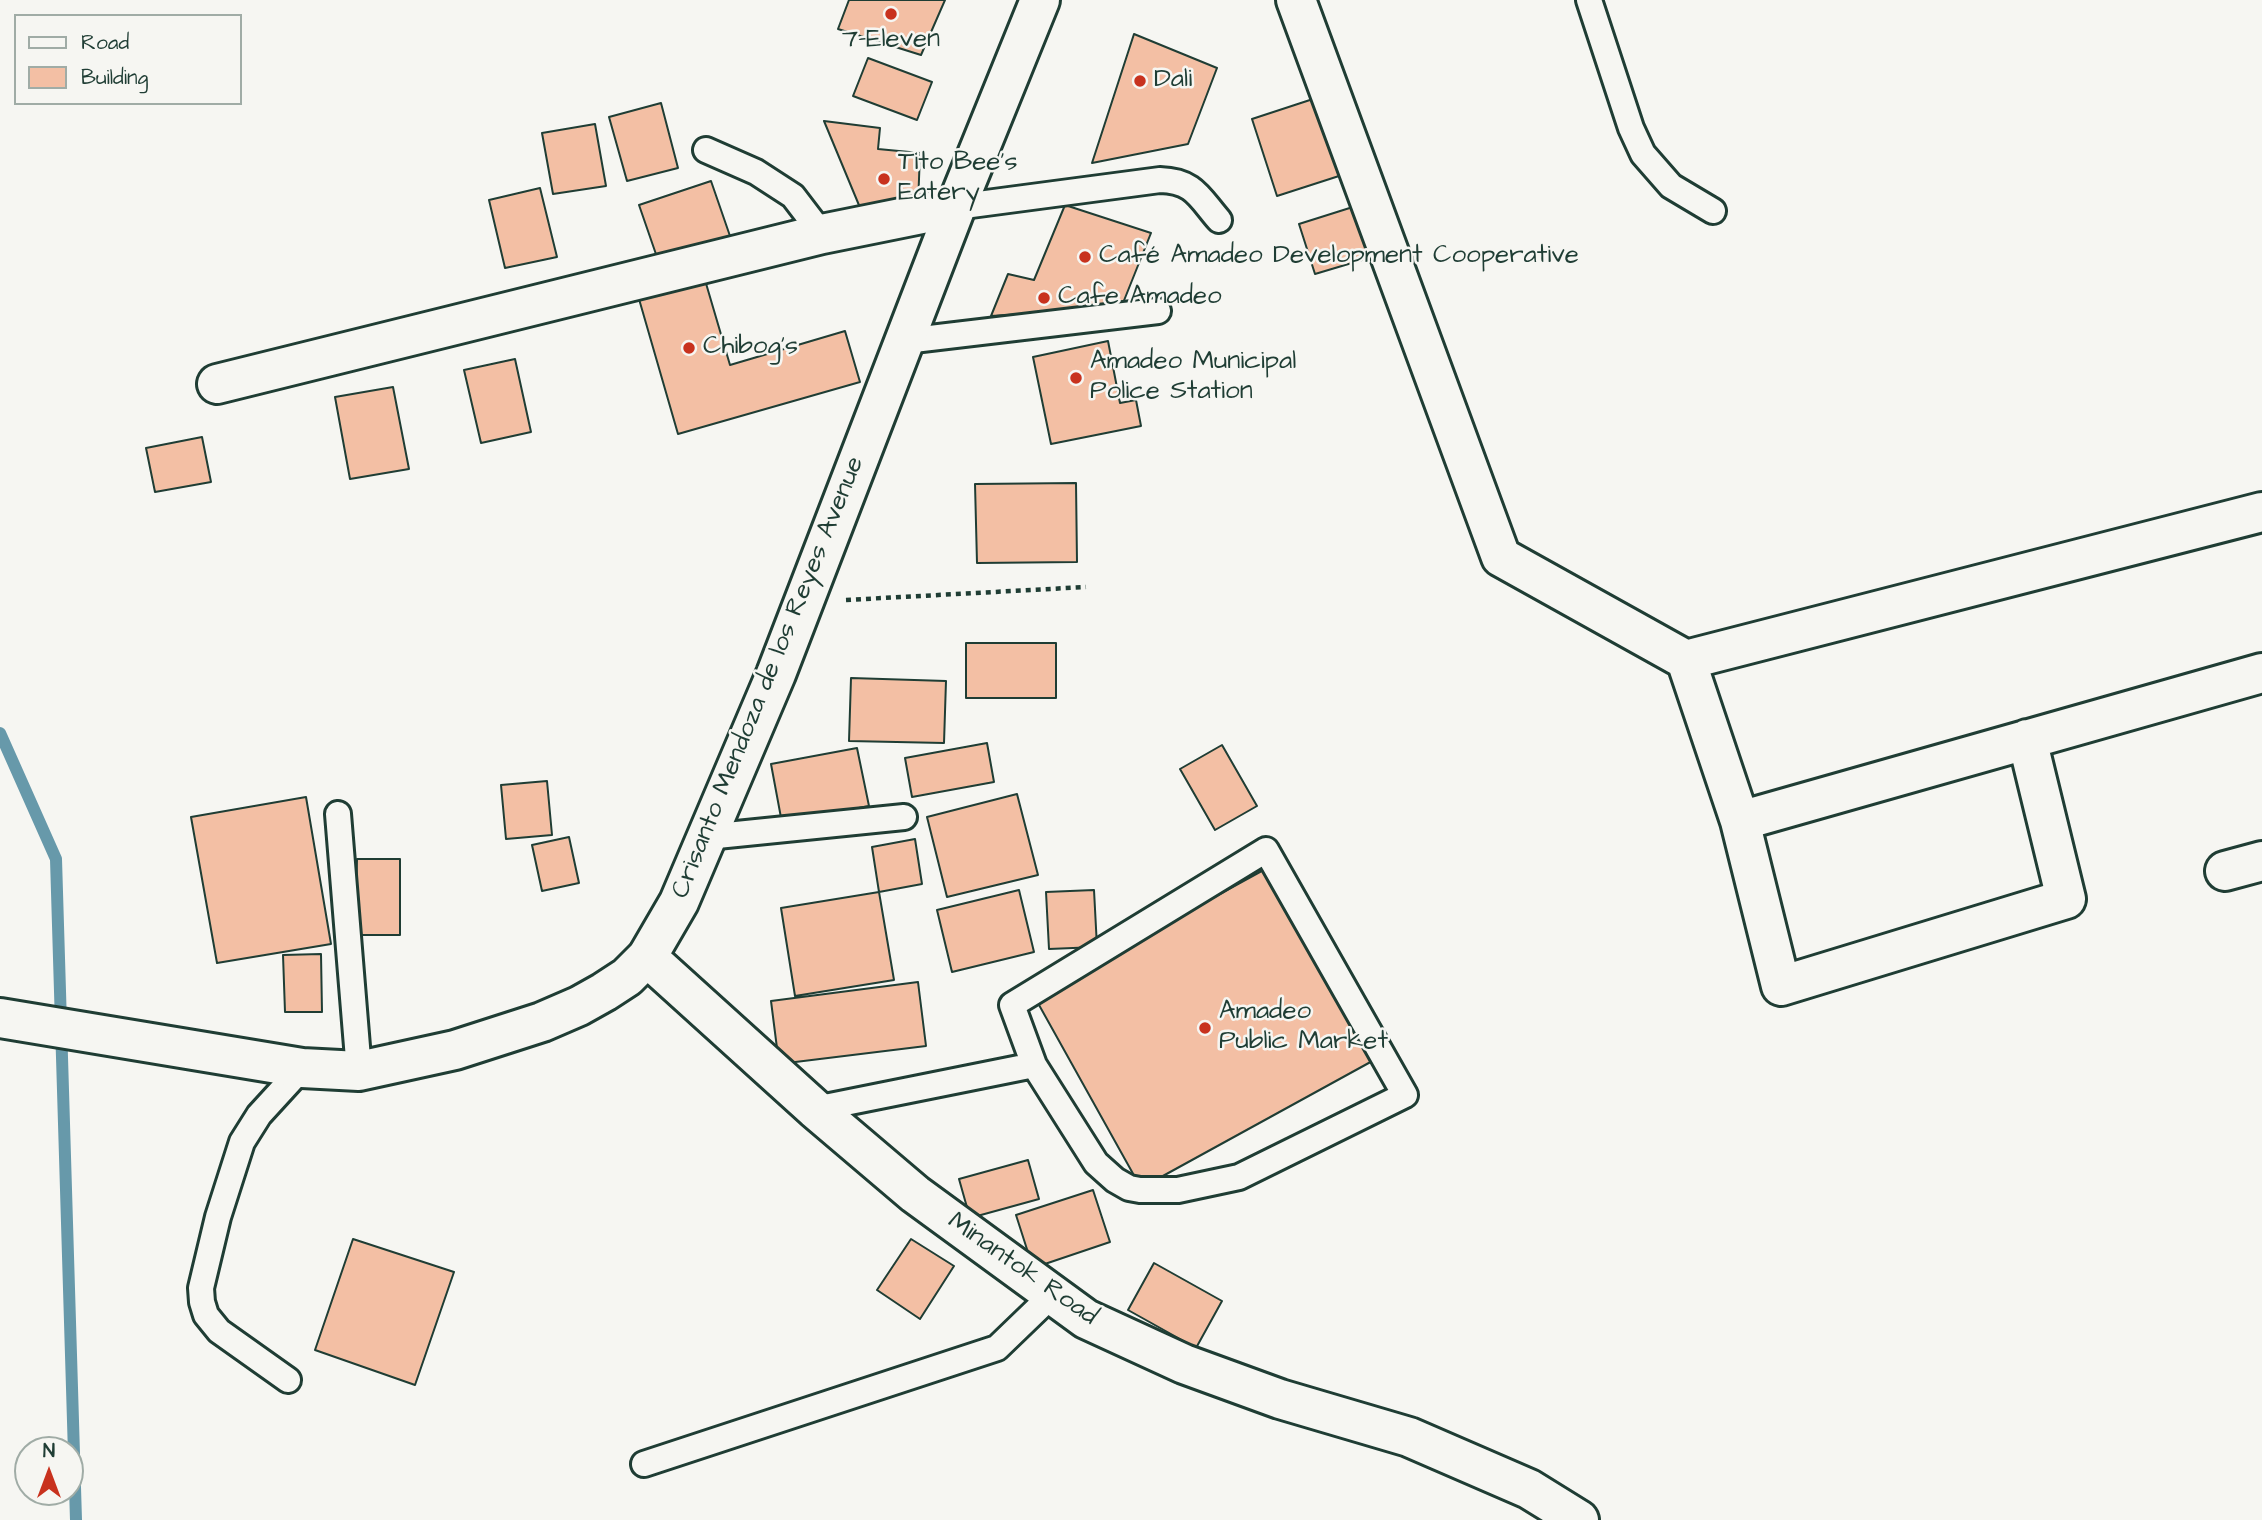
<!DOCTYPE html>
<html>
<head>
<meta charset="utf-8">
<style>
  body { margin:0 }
  #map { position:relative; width:2262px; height:1520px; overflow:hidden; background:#f6f6f2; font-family:"Architects Daughter",sans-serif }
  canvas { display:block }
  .legend { position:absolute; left:14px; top:14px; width:228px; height:91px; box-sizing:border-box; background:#f6f6f2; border:2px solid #a0aca6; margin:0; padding:9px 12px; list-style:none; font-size:21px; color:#1f3d34 }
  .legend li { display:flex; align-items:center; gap:14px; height:35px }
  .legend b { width:35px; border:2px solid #a0aca6 }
  .north { position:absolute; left:14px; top:1436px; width:70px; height:70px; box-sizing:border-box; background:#f6f6f2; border:2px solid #a0aca6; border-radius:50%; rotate:0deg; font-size:19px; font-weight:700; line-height:28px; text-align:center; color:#1f3d34 }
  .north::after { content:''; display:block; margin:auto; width:24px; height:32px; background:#c8321e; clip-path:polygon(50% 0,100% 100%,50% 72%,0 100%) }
</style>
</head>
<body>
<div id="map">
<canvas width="2262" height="1520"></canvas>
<ul class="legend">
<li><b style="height:9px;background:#f6f6f2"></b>Road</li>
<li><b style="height:19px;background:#f3bfa4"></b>Building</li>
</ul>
<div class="north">N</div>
</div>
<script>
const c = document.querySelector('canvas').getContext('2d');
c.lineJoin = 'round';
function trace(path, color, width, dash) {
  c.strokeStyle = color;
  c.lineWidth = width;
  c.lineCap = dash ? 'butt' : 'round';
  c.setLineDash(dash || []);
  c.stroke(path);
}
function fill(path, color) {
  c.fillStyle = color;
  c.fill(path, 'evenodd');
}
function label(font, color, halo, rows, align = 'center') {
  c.font = font + ' "Architects Daughter",sans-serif';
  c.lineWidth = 5;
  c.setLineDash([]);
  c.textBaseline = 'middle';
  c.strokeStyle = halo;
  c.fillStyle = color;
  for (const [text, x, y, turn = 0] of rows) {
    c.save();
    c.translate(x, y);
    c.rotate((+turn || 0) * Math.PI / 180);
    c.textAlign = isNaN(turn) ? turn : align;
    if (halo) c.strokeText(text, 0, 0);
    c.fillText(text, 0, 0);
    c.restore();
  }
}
const stream = new Path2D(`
  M0,733L56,859L76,1520`);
const building = new Path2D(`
  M849,0H945L921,55L838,29Z
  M1134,34L1217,68L1188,144L1092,163Z
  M868,58L932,82L917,120L853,96Z
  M1313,99L1339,176L1277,196L1252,119Z
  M661,103L678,168L627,181L609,117Z
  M824,121L880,128L878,149L920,153L918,205L861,210Z
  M595,124L606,186L553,194L542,133Z
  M711,181L730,236L658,260L639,205Z
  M540,188L557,257L505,268L489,200Z
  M1065,205L1151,233L1121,308L991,316L1008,274L1034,280Z
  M1356,206L1372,257L1315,274L1299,224Z
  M705,280L730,365L845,331L860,382L678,434L639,299Z
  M1108,341L1120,403L1136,400L1141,426L1051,444L1033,357Z
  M515,359L531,432L481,443L464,370Z
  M393,387L409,469L350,479L335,397Z
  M202,437L211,482L155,492L146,448Z
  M1076,483L1077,562L977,563L975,484Z
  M966,643H1056V698H966Z
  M851,678L946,681L944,743L849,741Z
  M987,743L994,782L912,797L905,758Z
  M1222,745L1257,806L1215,830L1180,769Z
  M857,748L869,806L782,823L771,764Z
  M547,781L552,835L506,839L501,785Z
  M1017,794L1038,875L947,897L927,817Z
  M306,797L331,944L217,963L191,817Z
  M569,837L579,883L542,891L532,845Z
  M915,839L922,884L879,892L872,847Z
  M357,859H400V935H355Z
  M1269,867L1376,1059L1141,1188L1034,996Z
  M1019,890L1034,952L952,972L937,910Z
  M1094,890L1097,947L1049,949L1046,892Z
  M879,892L894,980L795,996L781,908Z
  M321,954L322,1012H285L283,955Z
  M918,982L926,1046L779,1064L771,1001Z
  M1028,1160L1039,1199L970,1218L959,1179Z
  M1093,1190L1110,1242L1033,1268L1016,1215Z
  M353,1239L454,1272L415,1385L315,1350Z
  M911,1239L954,1266L920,1319L877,1290Z
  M1154,1263L1222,1301L1196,1348L1128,1310Z`);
const path = new Path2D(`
  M846,600L1086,587`);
const service = new Path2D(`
  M1589,0L1631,128L1643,154L1671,186L1713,211
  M706,150L756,172L793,196L822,234
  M956,207L1160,180C1194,181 1199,197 1219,220
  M905,341L1158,311
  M338,814L359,1071
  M707,837L904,817
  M1266,850L1405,1095L1239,1177L1178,1190H1140L1129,1188L1115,1180L1096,1163L1034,1065L1012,1005Z
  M815,1109L1034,1065
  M288,1380L219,1331L206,1315L202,1302L201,1288L218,1217L242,1142L259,1115L302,1068
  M644,1464L997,1348L1052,1295`);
const minor = new Path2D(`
  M1296,0L1501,557L1686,660L1740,821L2262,673
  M217,384L822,234L956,207
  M1686,660L2262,512
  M1740,821L1781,986L2066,899L2027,739
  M2225,871L2262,861`);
const tertiary = new Path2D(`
  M647,957L815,1109L915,1194L1086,1319L1184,1364L1280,1399L1409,1437L1529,1489L1579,1520`);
const secondary = new Path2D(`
  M0,1018L302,1068L359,1071L455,1050L542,1022L579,1006L604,992L627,977L647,957L679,902L776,674L956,207L1040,0`);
const markers = [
  [891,14,7,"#c8321e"],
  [1140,81,7,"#c8321e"],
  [884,179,7,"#c8321e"],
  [1085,257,7,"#c8321e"],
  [1044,298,7,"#c8321e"],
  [689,348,7,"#c8321e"],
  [1076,378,7,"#c8321e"],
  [1205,1028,7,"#c8321e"]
];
const poiNames = [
  ["7-Eleven",891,41,"center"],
  ["Dali",1154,81],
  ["Tito Bee's",898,164],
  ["Eatery",898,194],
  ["Café Amadeo Development Cooperative",1099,257],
  ["Cafe Amadeo",1058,298],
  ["Chibog's",703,348],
  ["Amadeo Municipal",1090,363],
  ["Police Station",1090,393],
  ["Amadeo",1219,1013],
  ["Public Market",1219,1043]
];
const streetNames = [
  ["Crisanto Mendoza de los Reyes Avenue",769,678,-68],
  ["Minantok Road",1022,1270,35]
];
trace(stream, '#6799aa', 12);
fill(building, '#f3bfa4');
trace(building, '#1f3d34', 2);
trace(service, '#1f3d34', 30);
trace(minor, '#1f3d34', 44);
trace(tertiary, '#1f3d34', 44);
trace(secondary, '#1f3d34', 44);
trace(path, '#1f3d34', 4.5, [5, 5]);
trace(service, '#f6f6f2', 24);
trace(minor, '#f6f6f2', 38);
trace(tertiary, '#f6f6f2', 38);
trace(secondary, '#f6f6f2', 38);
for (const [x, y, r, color] of markers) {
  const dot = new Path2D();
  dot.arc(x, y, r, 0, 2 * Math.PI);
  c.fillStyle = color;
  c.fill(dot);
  trace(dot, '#f6f6f2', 2.5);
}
label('26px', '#1f3d34', '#f6f6f2', poiNames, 'left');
label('26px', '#1f3d34', '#f6f6f2', streetNames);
</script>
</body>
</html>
